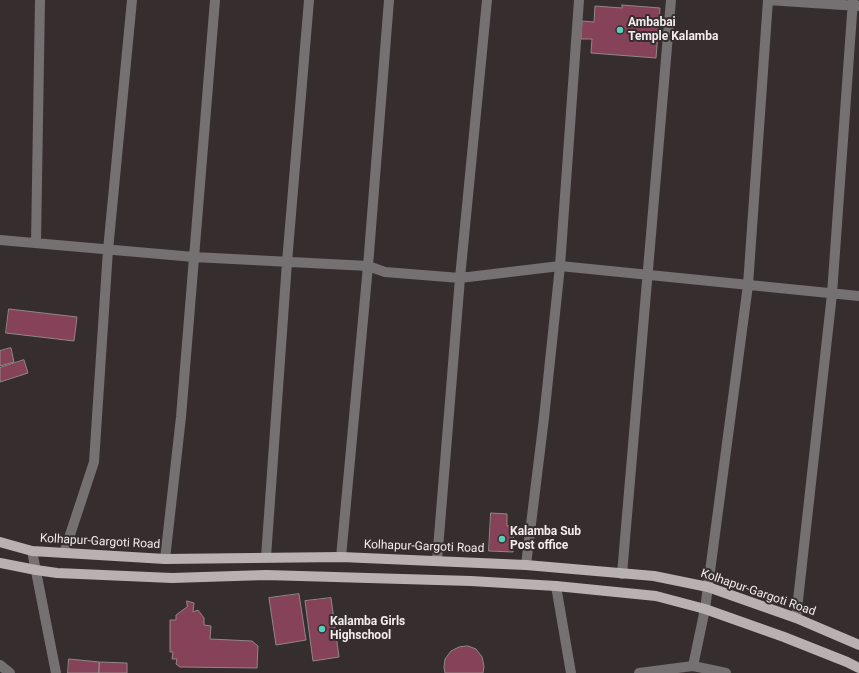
<!DOCTYPE html>
<html>
<head>
<meta charset="utf-8">
<style>
  body { margin:0 }
  canvas { display:block; background:#362d2f }
</style>
</head>
<body>
<canvas width="859" height="673"></canvas>
<script>
const c = document.querySelector('canvas').getContext('2d');
c.lineJoin = 'round';
function fill(path, color) {
  c.fillStyle = color;
  c.fill(path, 'evenodd');
}
function trace(path, color, width, dash) {
  c.strokeStyle = color;
  c.lineWidth = width;
  c.lineCap = dash ? 'butt' : 'round';
  c.setLineDash(dash || []);
  c.stroke(path);
}
function label(font, color, halo, rows, align = 'center') {
  c.font = font + ' Roboto,sans-serif';
  c.lineWidth = 4;
  c.setLineDash([]);
  c.textBaseline = 'middle';
  c.strokeStyle = halo;
  c.fillStyle = color;
  for (const [text, x, y, turn = 0] of rows) {
    c.save();
    c.translate(x, y);
    c.rotate((+turn || 0) * Math.PI / 180);
    c.textAlign = isNaN(turn) ? turn : align;
    if (halo) c.strokeText(text, 0, 0);
    c.fillText(text, 0, 0);
    c.restore();
  }
}
const building = new Path2D(`
  M622,5L660,8L656,58L591,53L592,39H581L582,21L594,22L595,6L622,8Z
  M9,309L77,317L74,341L6,333Z
  M11,348L14,362L0,366V351Z
  M24,360L28,373L0,382V368Z
  M491,513L507,514V526H514L513,552L489,551Z
  M299,594L306,640L276,645L269,598Z
  M331,598L339,657L313,661L305,601Z
  M187,601L194,603L193,612L198,610L204,618V625L211,626L210,639L252,641L258,646L257,668L180,667L176,664L177,659H172L173,652H170V620H176V615L187,607Z
  M468,646L476,649L482,657L484,666L483,673H445L444,667L445,659L451,651L459,647Z
  M69,659L99,662V673H68Z
  M100,662L127,663V673H99Z`);
const minor = new Path2D(`
  M768,0L858,6
  M0,240L194,257L368,266L385,272L460,278L560,266L859,296
  M36,242L40,0
  M32,551L56,673
  M64,553L94,462L108,250L132,0
  M266,557L287,262L309,0
  M341,557L368,266L389,0
  M165,559L181,417L215,0
  M437,561L460,278L487,0
  M526,565L544,418L560,266L579,0
  M622,574L671,0
  M796,618L832,294L853,0
  M0,665L10,673
  M693,666L705,609L748,285L768,0
  M639,673L693,666L726,673`);
const tertiary = new Path2D(`
  M556,586L571,673`);
const primary = new Path2D(`
  M0,542L32,551L165,559L341,557L526,565L654,576L708,587L796,618L859,645
  M0,563L36,570L57,573L172,578L266,575L471,581L556,586L656,596L705,609L784,637L847,662L859,668`);
const markers = [
  [620,30,4,"#5bcebb"],
  [502,539,4,"#5bcebb"],
  [322,629,4,"#5bcebb"]
];
const poiNames = [
  ["Ambabai",628,23],
  ["Temple Kalamba",628,37],
  ["Kalamba Sub",510,532],
  ["Post office",510,546],
  ["Kalamba Girls",330,622],
  ["Highschool",330,636]
];
const streetNames = [
  ["Kolhapur-Gargoti Road",100,542,3],
  ["Kolhapur-Gargoti Road",424,547,2],
  ["Kolhapur-Gargoti Road",758,593,19]
];
fill(building, '#864258');
trace(building, '#918688', 1);
trace(minor, '#757071', 10);
trace(tertiary, '#757071', 10);
trace(primary, '#b9b0b2', 10);
for (const [x, y, r, color] of markers) {
  const dot = new Path2D();
  dot.arc(x, y, r, 0, 2 * Math.PI);
  c.fillStyle = color;
  c.fill(dot);
  trace(dot, '#362d2f', 1.5);
}
label('bold 12px', '#f3ecee', '#362d2f', poiNames, 'left');
label('12px', '#f3ecee', '#362d2f', streetNames);
</script>
</body>
</html>
